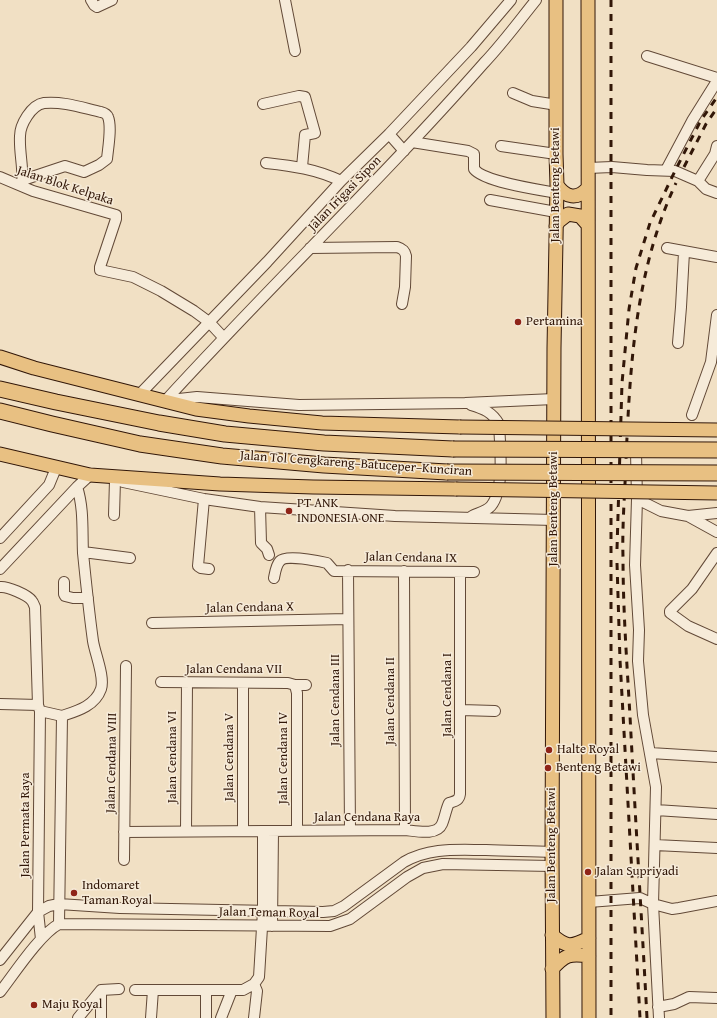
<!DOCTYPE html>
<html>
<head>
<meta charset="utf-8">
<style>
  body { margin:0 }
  canvas { display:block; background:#f1e0c4 }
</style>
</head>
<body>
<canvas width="717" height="1018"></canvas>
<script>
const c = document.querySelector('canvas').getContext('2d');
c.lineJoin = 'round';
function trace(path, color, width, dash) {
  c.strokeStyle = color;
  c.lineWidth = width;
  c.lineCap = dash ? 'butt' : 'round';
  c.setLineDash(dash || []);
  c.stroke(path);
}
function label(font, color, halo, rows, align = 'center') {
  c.font = font + ' "Gentium Book Plus",serif';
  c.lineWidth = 3;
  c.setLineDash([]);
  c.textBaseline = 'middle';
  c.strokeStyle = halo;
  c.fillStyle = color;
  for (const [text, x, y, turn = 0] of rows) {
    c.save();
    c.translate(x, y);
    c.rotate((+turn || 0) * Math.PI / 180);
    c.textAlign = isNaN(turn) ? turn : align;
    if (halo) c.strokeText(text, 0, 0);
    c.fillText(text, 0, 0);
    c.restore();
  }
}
const minor = new Path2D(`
  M91,0L94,5L97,7L112,0
  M285,0L295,51
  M647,56L717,78
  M513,93L532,101L557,105
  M263,104L299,96L305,97L315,133L305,135L302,167
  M389,134L404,151
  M412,142L468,151L474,154V169C484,182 540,190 557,193
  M501,146L556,154
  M266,163C293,166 316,169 341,181
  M588,168L612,167L647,170L675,171L698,181L706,189L717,193
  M666,170L692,121L717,81
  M0,177L33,191L116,215V219L100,267V270L133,277L161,291L194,311L209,322L223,337
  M698,181L715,154L717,146
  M22,186C24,169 19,153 20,136C20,125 31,105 44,103C63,101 83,108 101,112C105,113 107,114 108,117C112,127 108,148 107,159L99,165L84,172L65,166L23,180
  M490,200L556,212
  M310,248L397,247C403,249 405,251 406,256L405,287L402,304
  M667,248L717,257
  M678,343L681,307L684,252
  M139,395L267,262L341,181L389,134L471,47L511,0
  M166,400C270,286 382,179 484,63C503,43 519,21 536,0
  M170,400L197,397L299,405L465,403L554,399
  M471,405C484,409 492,412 499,424C500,446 505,489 491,506C487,511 478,513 472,516
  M692,415L711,362L717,315
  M636,452L637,499L661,511L688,516L717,532
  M123,482L204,499L260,507L395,516L554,520
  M204,499L198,566L201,568L209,569
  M637,499L635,565L639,630L638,661L643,715L656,787L653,904L659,1018
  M260,507L261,543L267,549L269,555
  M114,515L115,480
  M688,516L717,513
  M0,538L49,485L56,468
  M83,552L130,558
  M717,553L692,589L670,611V613L688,626L717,639
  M0,569L77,487L90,475L94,476
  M348,570L350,830
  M404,571L405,830
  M274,578C275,573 276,565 280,561C286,554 318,561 327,563L334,571L474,572
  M64,582V594L65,596L73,598H88
  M0,587C7,586 28,595 32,601C33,602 34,605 35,607L38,705L40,711L38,912L41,939
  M152,623L348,619
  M161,682L288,683L295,685H306
  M243,683V831
  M295,685L297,693V831
  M0,704L38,705
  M461,710L495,711
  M40,711L62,716L59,924
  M62,716C77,711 95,706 101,689C105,677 95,654 93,641C89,612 86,583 83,553C82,531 84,508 77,487
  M650,753L717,757
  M656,810L717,814
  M186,831L187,682
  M124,832L405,830C416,831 437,836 442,824C445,817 446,809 449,803C455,801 459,801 460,794V572
  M655,845L717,848
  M124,860L126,666
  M589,902L640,898L653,904L672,909L679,908L717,901
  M272,926L273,831
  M0,960L38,912L49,906L59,904L120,908L323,912L334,911L344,906L404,862C430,847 458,850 486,850C508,851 530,851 552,852
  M101,990V1018
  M135,990H243L254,984L259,977L263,911V831
  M206,990V1018
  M0,992C14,974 40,934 59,924L330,926L350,919L407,877L423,868L443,864L552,866
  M658,1007L674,1004L689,997L717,998
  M78,1018L101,990L119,989
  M151,1018L153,990
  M221,1018L232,990
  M254,1018L257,991L254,984`);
const major = new Path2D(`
  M588,0L589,1018
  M557,185C566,198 577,200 588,188
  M556,226L559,221L568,214L580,216L588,225
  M0,357L34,368L196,409L249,416L322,423L460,427
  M0,454L90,475L220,484L313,487L456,489
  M552,935C567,948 571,947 589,938
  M552,969C565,955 569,953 589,956
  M553,1018L552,852L554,348L557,185L556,154V0`);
const highway = new Path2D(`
  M0,389L56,402L159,423L225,434L324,443L453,449
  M0,411L52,424L140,444L222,456L324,465L447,472`);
const rail = new Path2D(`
  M611,0V1018
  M684,167L706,124L717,108
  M617,549L622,383L629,309L636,268L650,223L675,171L701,120L717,97
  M617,563L620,660L640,1018
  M647,1018C642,924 636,829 631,735C628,676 623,617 623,557C622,525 625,492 626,460C630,365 635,271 676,183`);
const majorBridge = new Path2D(`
  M460,427L717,430
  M456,489L717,493`);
const highwayBridge = new Path2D(`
  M453,449L717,450
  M447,472L717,473`);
const markers = [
  [518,322,4,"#8f2418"],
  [289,511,4,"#8f2418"],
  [549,750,4,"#8f2418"],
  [548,768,4,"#8f2418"],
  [588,872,4,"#8f2418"],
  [74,893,4,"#8f2418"],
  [34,1005,4,"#8f2418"]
];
const streetNames = [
  ["Jalan Benteng Betawi",556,185,-90],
  ["Jalan Blok Kelpaka",65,186,18],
  ["Jalan Irigasi Sipon",345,194,-46],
  ["Jalan Tol Cengkareng–Batuceper–Kunciran",356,464,4],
  ["Jalan Benteng Betawi",554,509,-90],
  ["Jalan Cendana IX",411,558,1],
  ["Jalan Cendana X",250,608,-1],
  ["Jalan Cendana VII",234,670],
  ["Jalan Cendana I",448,695,-90],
  ["Jalan Cendana III",336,700,-90],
  ["Jalan Cendana II",391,701,-90],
  ["Jalan Cendana VI",173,757,-90],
  ["Jalan Cendana V",230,757,-90],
  ["Jalan Cendana IV",284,758,-90],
  ["Jalan Cendana VIII",112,763,-89],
  ["Jalan Cendana Raya",367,818],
  ["Jalan Permata Raya",26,825,-90],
  ["Jalan Benteng Betawi",552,845,-90],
  ["Jalan Teman Royal",269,913,1]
];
const poiNames = [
  ["Pertamina",526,322],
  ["PT ANK",297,504],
  ["INDONESIA ONE",297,519],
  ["Halte Royal",557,750],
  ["Benteng Betawi",556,768],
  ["Jalan Supriyadi",596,872],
  ["Indomaret",82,886],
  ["Taman Royal",82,901],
  ["Maju Royal",42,1005]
];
trace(minor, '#624937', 12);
trace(major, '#321708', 15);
trace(highway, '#321708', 17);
trace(minor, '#f6ebd9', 10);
trace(major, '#e8c082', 13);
trace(highway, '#e8c082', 15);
trace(rail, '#321708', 3, [7, 7]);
trace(majorBridge, '#321708', 15, []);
trace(highwayBridge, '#321708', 17, []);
trace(majorBridge, '#e8c082', 13);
trace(highwayBridge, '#e8c082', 15);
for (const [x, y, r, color] of markers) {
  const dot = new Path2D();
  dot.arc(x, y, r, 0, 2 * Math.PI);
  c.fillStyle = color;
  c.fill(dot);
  trace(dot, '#f6ebd9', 1.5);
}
label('13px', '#321708', '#f6ebd9', streetNames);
label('13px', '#321708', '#f6ebd9', poiNames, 'left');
</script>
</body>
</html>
